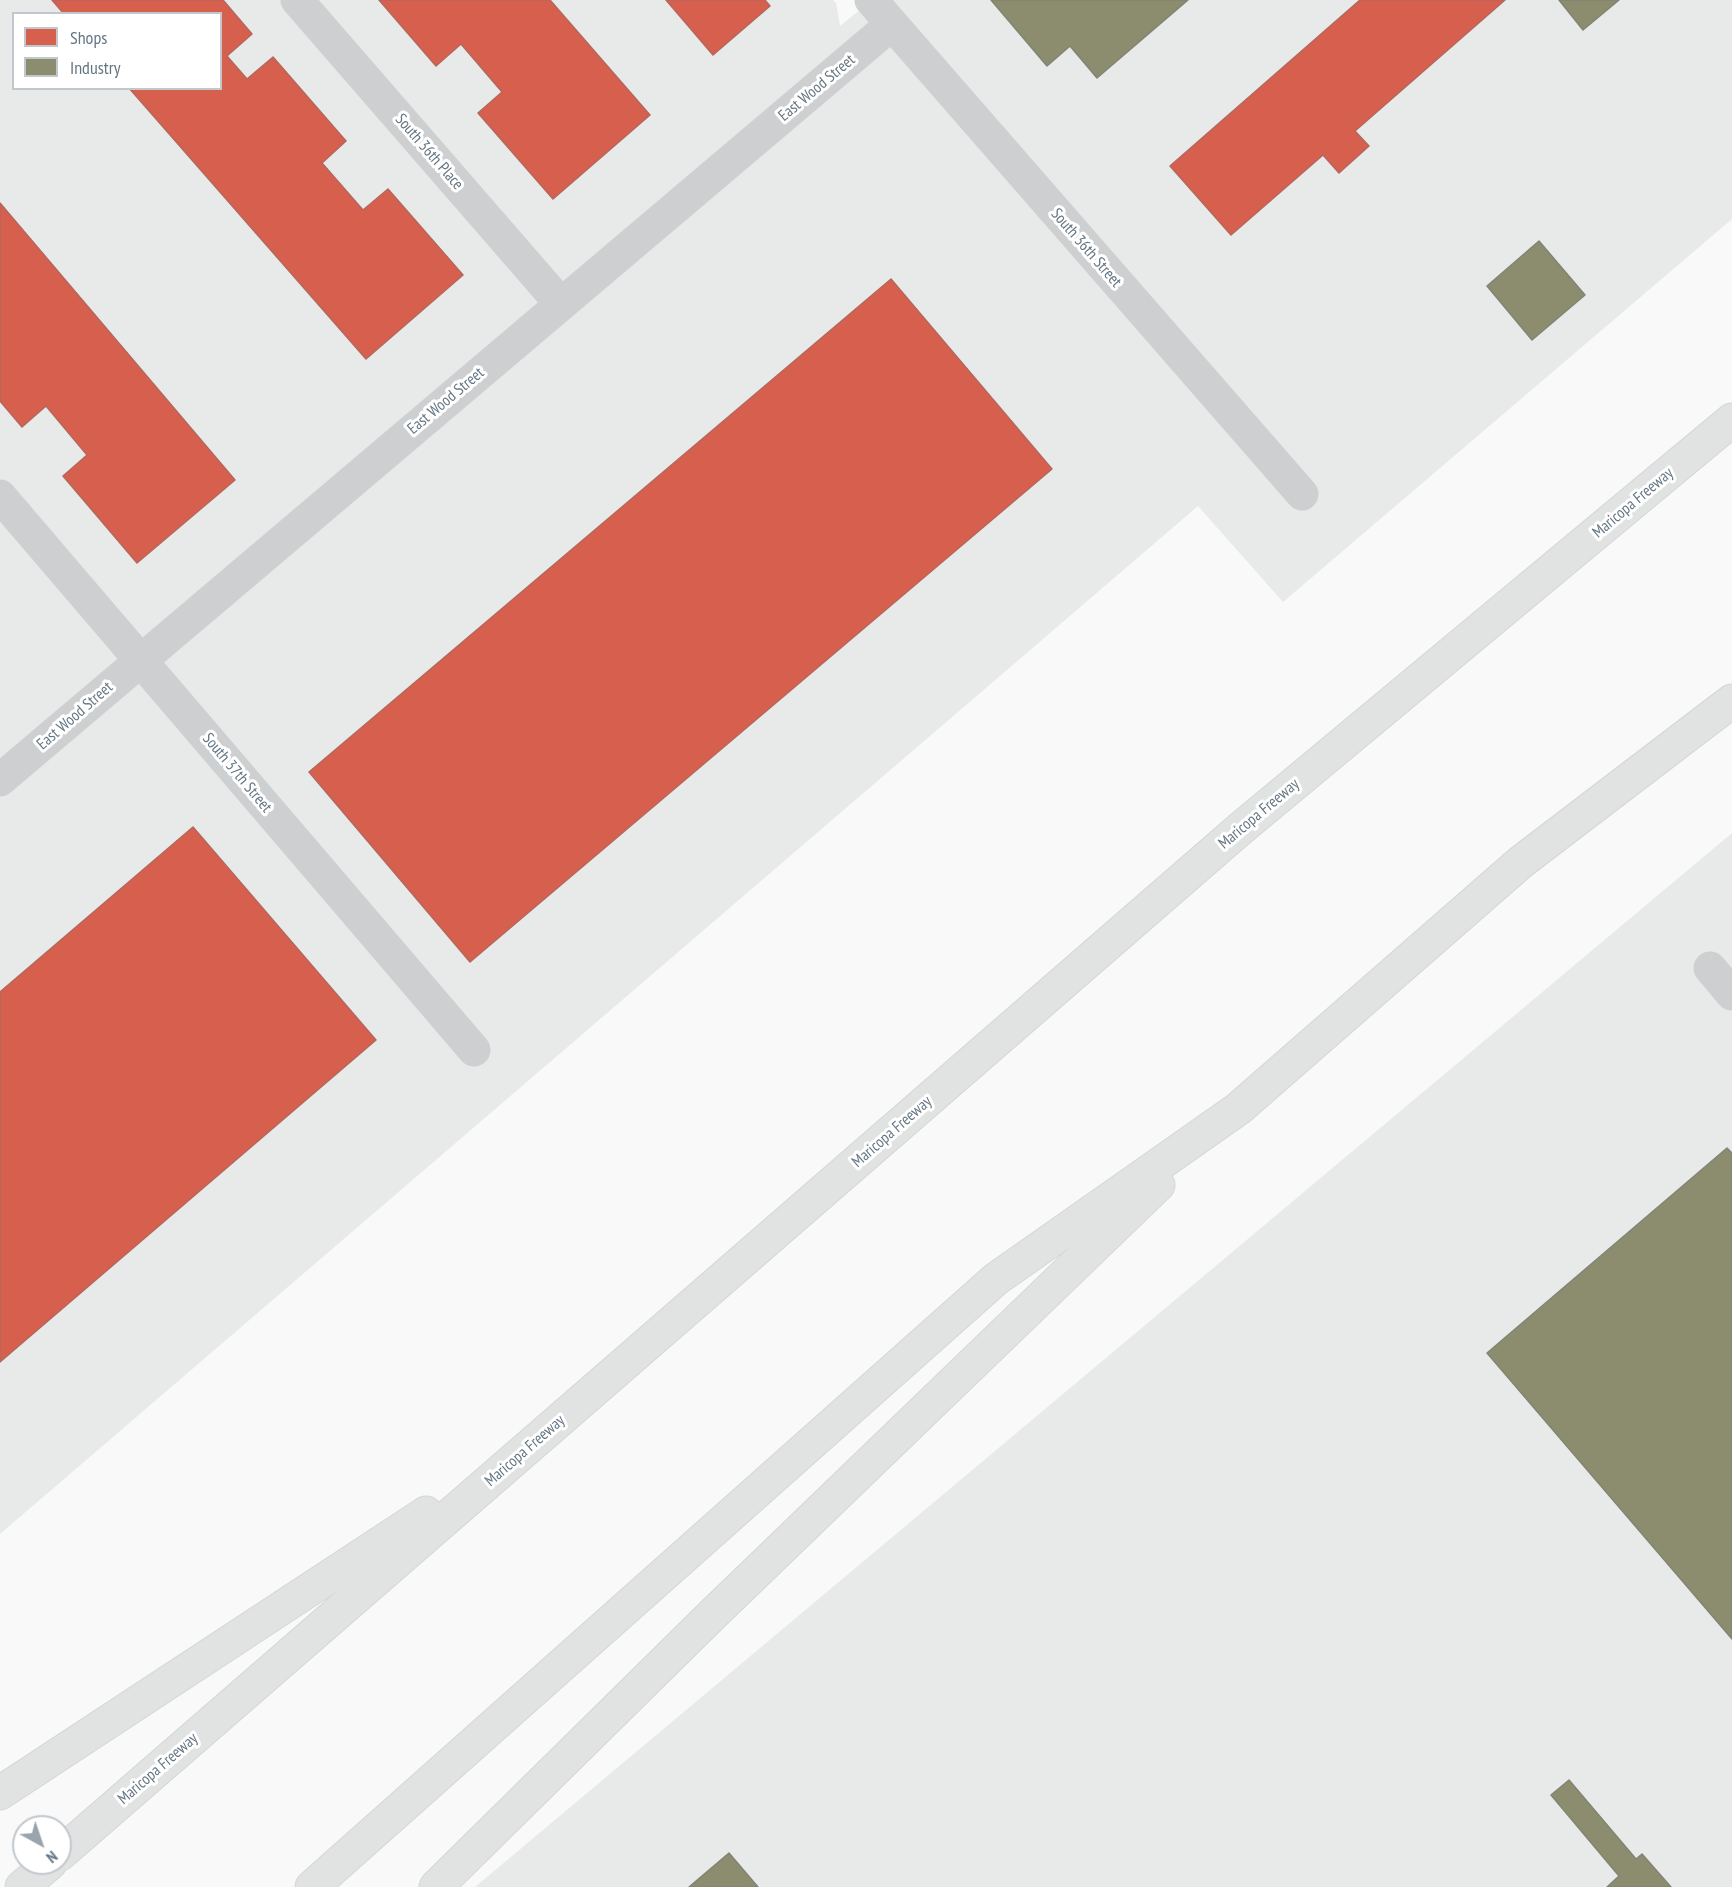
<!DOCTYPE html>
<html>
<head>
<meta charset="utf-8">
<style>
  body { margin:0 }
  #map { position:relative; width:1732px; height:1887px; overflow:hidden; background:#f9f9f9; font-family:"PT Sans Narrow",sans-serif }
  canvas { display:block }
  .legend { position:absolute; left:12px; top:12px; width:210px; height:78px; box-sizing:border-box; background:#fff; border:2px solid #c1c8cd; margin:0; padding:8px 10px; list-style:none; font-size:18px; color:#657683 }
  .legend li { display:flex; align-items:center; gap:12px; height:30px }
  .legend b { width:30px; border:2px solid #c1c8cd }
  .north { position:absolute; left:12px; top:1815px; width:60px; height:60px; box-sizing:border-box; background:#fff; border:2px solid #c1c8cd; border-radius:50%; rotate:140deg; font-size:16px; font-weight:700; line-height:24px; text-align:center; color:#657683 }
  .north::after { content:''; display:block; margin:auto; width:21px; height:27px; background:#99a4ac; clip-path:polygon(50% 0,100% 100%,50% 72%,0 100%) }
</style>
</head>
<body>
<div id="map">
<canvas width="1732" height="1887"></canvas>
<ul class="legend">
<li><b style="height:16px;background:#d6604d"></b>Shops</li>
<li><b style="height:16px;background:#8c8c6e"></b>Industry</li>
</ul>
<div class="north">N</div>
</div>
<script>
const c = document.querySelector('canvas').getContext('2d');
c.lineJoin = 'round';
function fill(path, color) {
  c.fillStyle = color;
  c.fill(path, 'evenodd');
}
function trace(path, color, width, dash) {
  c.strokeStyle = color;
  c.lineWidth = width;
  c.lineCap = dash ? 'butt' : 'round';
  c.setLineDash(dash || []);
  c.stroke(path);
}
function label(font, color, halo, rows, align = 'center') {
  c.font = font + ' "PT Sans Narrow",sans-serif';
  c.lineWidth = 6;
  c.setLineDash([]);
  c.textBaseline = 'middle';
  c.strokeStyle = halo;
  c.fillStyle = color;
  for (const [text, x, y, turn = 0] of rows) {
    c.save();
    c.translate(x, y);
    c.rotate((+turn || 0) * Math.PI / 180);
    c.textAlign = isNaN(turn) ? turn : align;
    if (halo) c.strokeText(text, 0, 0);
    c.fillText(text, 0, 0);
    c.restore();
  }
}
const built = new Path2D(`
  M0,0H833L836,3L840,26L872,0H1732V219L1283,602L1198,506L0,1534ZM14,14H220V88H14Z
  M1732,833V1887H475Z`);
const shops = new Path2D(`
  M52,0H223L252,34L227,56L247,79L273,57L346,141L322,163L363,210L388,189L463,275L366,359L129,88H220V14H64Z
  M379,0H550L650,115L553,199L478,113L502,92L461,44L436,66Z
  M666,0H765L770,6L713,55Z
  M1360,0H1505L1355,131L1369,146L1339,173L1323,155L1231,235L1170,166Z
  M0,203L235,480L137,563L63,476L87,455L46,406L22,427L0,401Z
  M891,279L1052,469L470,962L309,772Z
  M193,827L376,1040L0,1362V992Z`);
const industry = new Path2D(`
  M991,0H1188L1097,78L1070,46L1047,66Z
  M1559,0H1619L1583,30Z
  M1539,241L1585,295L1532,340L1487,286Z
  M1727,1148L1732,1153V1639L1487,1353Z
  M1569,1780L1636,1859L1642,1854L1671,1887H1607L1619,1876L1551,1795Z
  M729,1853L758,1887H689Z`);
const street = new Path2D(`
  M297,0L561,304
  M871,0L1302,494
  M0,496L474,1050
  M0,780L892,24
  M1710,968L1732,994`);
const highway = new Path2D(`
  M0,1793L426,1513
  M60,1854L1240,829L1732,420
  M22,1887L50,1863
  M312,1887L996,1279L1238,1109L1521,862L1732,701
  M436,1887L712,1615L1158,1185`);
const streetNames = [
  ["East Wood Street",817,88,-40],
  ["South 36th Place",429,152,49],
  ["South 36th Street",1086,248,49],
  ["East Wood Street",446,401,-40],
  ["Maricopa Freeway",1633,503,-40],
  ["East Wood Street",75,716,-41],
  ["South 37th Street",237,773,50],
  ["Maricopa Freeway",1259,814,-40],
  ["Maricopa Freeway",892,1132,-41],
  ["Maricopa Freeway",525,1451,-41],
  ["Maricopa Freeway",158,1769,-41]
];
fill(built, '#e8e9e9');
fill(shops, '#d6604d');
trace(shops, '#b4675d', 1.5);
fill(industry, '#8c8c6e');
trace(industry, '#808574', 1.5);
trace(highway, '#d5d6d6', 35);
trace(street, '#cecfd0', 33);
trace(highway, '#e1e2e2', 33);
label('16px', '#657683', '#fff', streetNames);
</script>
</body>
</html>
